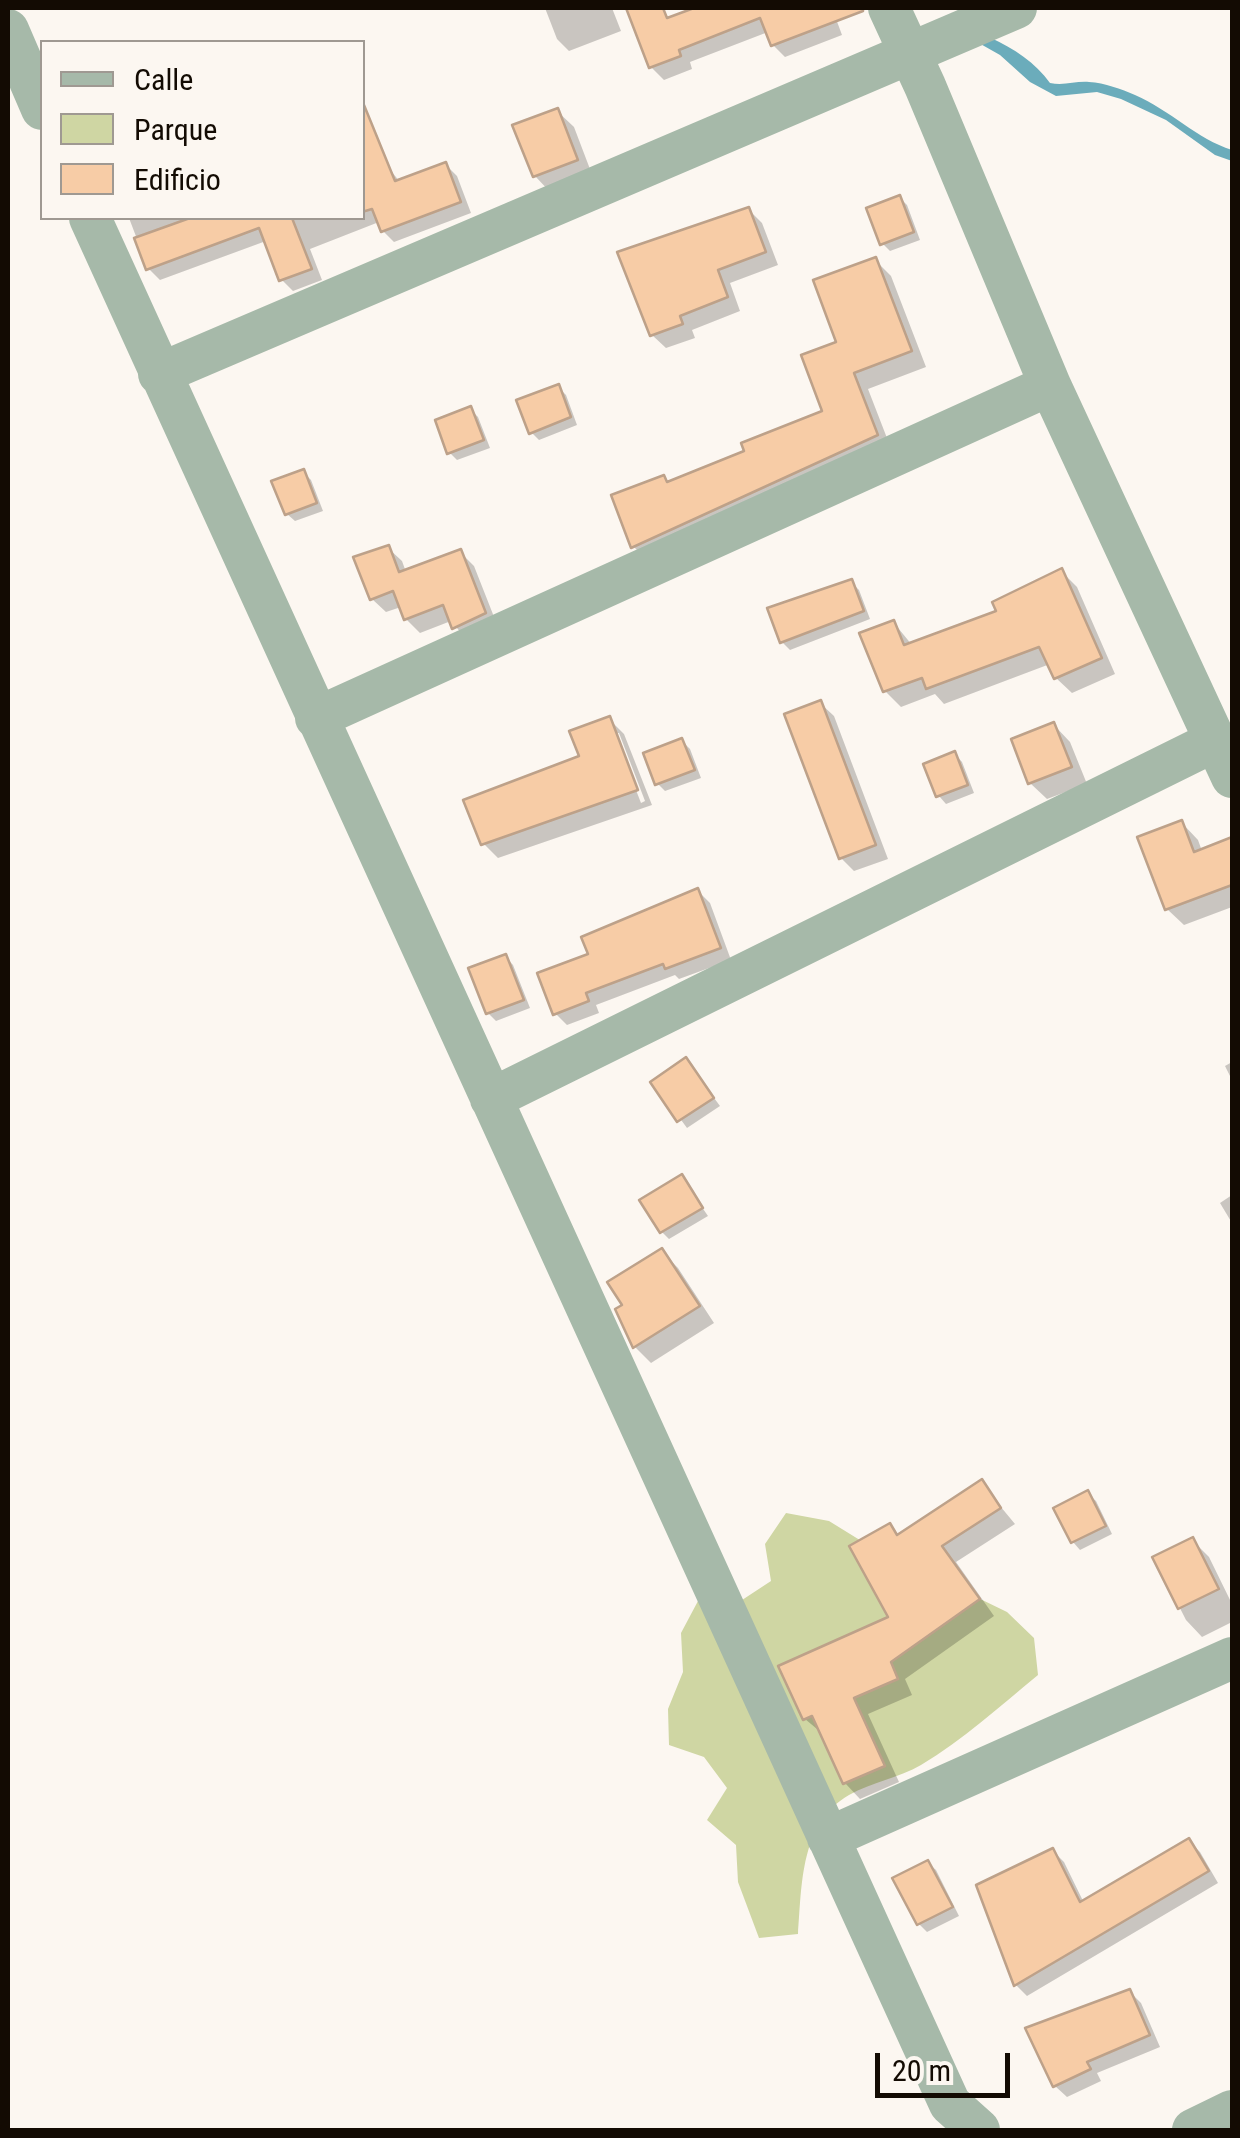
<!DOCTYPE html>
<html>
<head>
<meta charset="utf-8">
<style>
  body { margin:0 }
  #map { position:relative; width:1240px; height:2138px; overflow:hidden; background:#fcf7f1; font-family:"Roboto Condensed",sans-serif }
  canvas { display:block }
  .frame { position:absolute; inset:0; border:10px solid #130b03; pointer-events:none }
  .legend { position:absolute; left:40px; top:40px; width:325px; height:180px; box-sizing:border-box; background:#fcf7f1; border:2px solid #9f9992; margin:0; padding:12px 18px; list-style:none; font-size:30px; color:#130b03 }
  .legend li { display:flex; align-items:center; gap:20px; height:50px }
  .legend b { width:50px; border:2px solid #9f9992 }
  .scale { position:absolute; left:875px; top:2053px; width:135px; height:45px; box-sizing:border-box; border:5px solid #130b03; border-top:0; padding-left:12px; font-size:30px; line-height:35px; white-space:nowrap; color:#130b03; -webkit-text-stroke:8px #fcf7f1; paint-order:stroke }
</style>
</head>
<body>
<div id="map">
<canvas width="1240" height="2138"></canvas>
<div class="frame"></div>
<ul class="legend">
<li><b style="height:12px;background:#a6b9a9"></b>Calle</li>
<li><b style="height:28px;background:#cfd6a3"></b>Parque</li>
<li><b style="height:28px;background:#f7cca6"></b>Edificio</li>
</ul>
<div class="scale">20 m</div>
</div>
<script>
const c = document.querySelector('canvas').getContext('2d');
c.lineJoin = 'round';
function fill(path, color) {
  c.fillStyle = color;
  c.fill(path, 'evenodd');
}
function trace(path, color, width, dash) {
  c.strokeStyle = color;
  c.lineWidth = width;
  c.lineCap = dash ? 'butt' : 'round';
  c.setLineDash(dash || []);
  c.stroke(path);
}
const green = new Path2D(`
  M786,1513L829,1521L863,1542L1007,1612L1034,1638L1038,1675C1000,1706 963,1740 921,1765C899,1778 872,1782 849,1795C800,1823 802,1885 798,1934L759,1938L738,1882L736,1845L707,1820L727,1788L704,1757L669,1745L668,1709L683,1672L681,1633L698,1601L739,1602L771,1581L765,1544Z`);
const water = new Path2D(`
  M991,38C1013,48 1036,63 1050,83C1064,86 1075,81 1089,82C1105,83 1121,89 1135,95C1170,110 1197,139 1232,150V161L1215,155L1166,120L1121,99L1097,92L1056,96L1030,82L1000,55L977,42Z`);
const shadow = new Path2D(`
  M545,8H612L621,31L569,51L557,39Z
  M697,8H832L842,35L785,57L773,45L768,32L690,62L692,69L664,80L651,67L637,30Z
  M557,111L574,127L593,177L551,193L535,176Z
  M446,165L457,176L471,213L394,242L383,231L379,222L310,249L322,280L293,291L281,279L266,241L160,280L148,268L129,218H362V175L387,166L400,182Z
  M900,198L907,205L920,240L890,251L882,243Z
  M748,209L762,223L778,265L730,283L740,311L692,330L695,338L666,348L652,335L621,253Z
  M875,260L891,276L926,367L868,389L892,451L649,562L633,546L663,478L669,484L747,452L825,413Z
  M558,387L566,395L577,425L539,440L531,432Z
  M470,409L478,417L490,448L457,460L449,452Z
  M303,472L311,480L323,511L295,521L287,514Z
  M388,548L402,561L406,572L460,552L474,566L498,627L468,641L451,621L420,633L406,619L401,607L386,612L372,599Z
  M1061,571L1077,587L1115,674L1072,693L1056,678L1050,664L944,704L935,694L901,707L885,691L894,623L912,645L1000,613Z
  M851,582L859,590L870,619L790,650L782,642Z
  M820,703L834,716L888,859L854,871L841,858Z
  M609,719L624,734L652,805L498,858L483,843L582,757ZM614,733H619L645,801L641,803Z
  M1054,725L1070,742L1087,784L1047,799L1030,783Z
  M682,741L690,749L701,778L665,791L657,783Z
  M955,754L962,762L974,793L946,804L939,796L926,765Z
  M1182,823L1198,840L1202,851L1227,842L1232,847V907L1184,925L1167,909Z
  M698,891L710,903L731,960L679,979L675,975L596,1005L599,1013L567,1025L555,1013L591,956Z
  M506,957L513,965L530,1008L496,1021L488,1013Z
  M686,1060L720,1106L687,1128L654,1083Z
  M1232,1062V1080L1225,1066Z
  M682,1178L708,1216L669,1239L662,1232Z
  M1232,1195V1223L1220,1203Z
  M661,1251L678,1268L714,1323L651,1363L635,1347L618,1310Z
  M981,1483L1015,1524L956,1562L994,1616L905,1679L912,1695L868,1714L899,1782L860,1799L845,1783L823,1734L805,1719L891,1619L890,1526L900,1536Z
  M1088,1494L1096,1501L1112,1534L1080,1550L1073,1542Z
  M1192,1540L1209,1557L1232,1604V1622L1202,1637L1186,1620L1155,1559Z
  M1189,1841L1200,1852L1218,1883L1027,1996L1016,1985L980,1887L1053,1851L1064,1862L1084,1903Z
  M928,1863L936,1870L959,1916L927,1932L919,1924Z
  M1130,1992L1141,2003L1160,2047L1097,2073L1101,2081L1067,2097L1055,2086Z`);
const building = new Path2D(`
  M626,8H663L667,18L694,8H863V11L771,46L760,18L679,50L681,56L649,68Z
  M364,105L395,181L446,162L461,202L381,232L372,209L362,212Z
  M558,108L578,160L533,177L512,125Z
  M900,195L914,232L880,245L866,208Z
  M749,207L766,252L718,270L728,297L680,316L683,324L650,336L617,252Z
  M190,218H292L312,269L279,281L259,228L146,270L134,238Z
  M876,257L912,351L854,373L878,435L631,548L611,495L664,475L667,482L744,451L741,443L822,411L801,355L836,342L813,280Z
  M559,384L571,417L529,434L516,400Z
  M471,406L484,440L447,454L435,420Z
  M304,469L317,503L285,515L271,481Z
  M389,545L399,572L461,549L486,613L452,629L443,605L404,620L393,591L370,600L353,557Z
  M1062,568L1102,658L1054,679L1039,647L926,689L922,678L883,692L859,633L894,620L904,645L996,611L992,602Z
  M852,579L864,611L780,643L767,608Z
  M821,700L876,845L839,859L784,714Z
  M610,716L638,790L481,845L463,800L579,756L569,731Z
  M1054,722L1072,767L1028,784L1011,739Z
  M682,738L695,770L655,785L643,753Z
  M955,751L968,785L936,797L923,764Z
  M1182,820L1194,852L1232,837V885L1165,910L1137,837Z
  M698,888L721,948L665,969L663,964L586,993L589,1001L553,1015L537,973L588,954L581,937Z
  M506,954L524,1000L486,1014L468,968Z
  M686,1057L714,1098L677,1122L650,1082Z
  M682,1174L703,1208L660,1233L639,1200Z
  M662,1248L700,1306L633,1348L615,1309L622,1305L607,1282Z
  M982,1479L1001,1508L942,1546L980,1599L891,1662L898,1679L854,1698L885,1766L843,1784L812,1716L803,1720L778,1666L888,1617L849,1546L890,1523L897,1535Z
  M1088,1490L1106,1526L1071,1543L1053,1508Z
  M1193,1537L1219,1589L1178,1609L1152,1557Z
  M1189,1838L1209,1871L1014,1986L976,1885L1053,1848L1080,1902Z
  M928,1860L953,1907L917,1925L892,1878Z
  M1130,1989L1150,2035L1087,2062L1091,2069L1053,2087L1025,2028Z`);
const minor = new Path2D(`
  M889,8L925,86L1050,385L1232,777
  M8,30L42,109
  M90,218L950,2104L979,2130
  M159,374L1016,8
  M316,718L1050,385
  M491,1099L1215,741
  M828,1838L1232,1658
  M1193,2130L1232,2111`);
fill(green, '#cfd6a3');
fill(water, '#6bacbb');
fill(shadow, '#0003');
fill(building, '#f7cca6');
trace(building, '#bda189', 2.5);
trace(minor, '#a6b9a9', 42);
</script>
</body>
</html>
